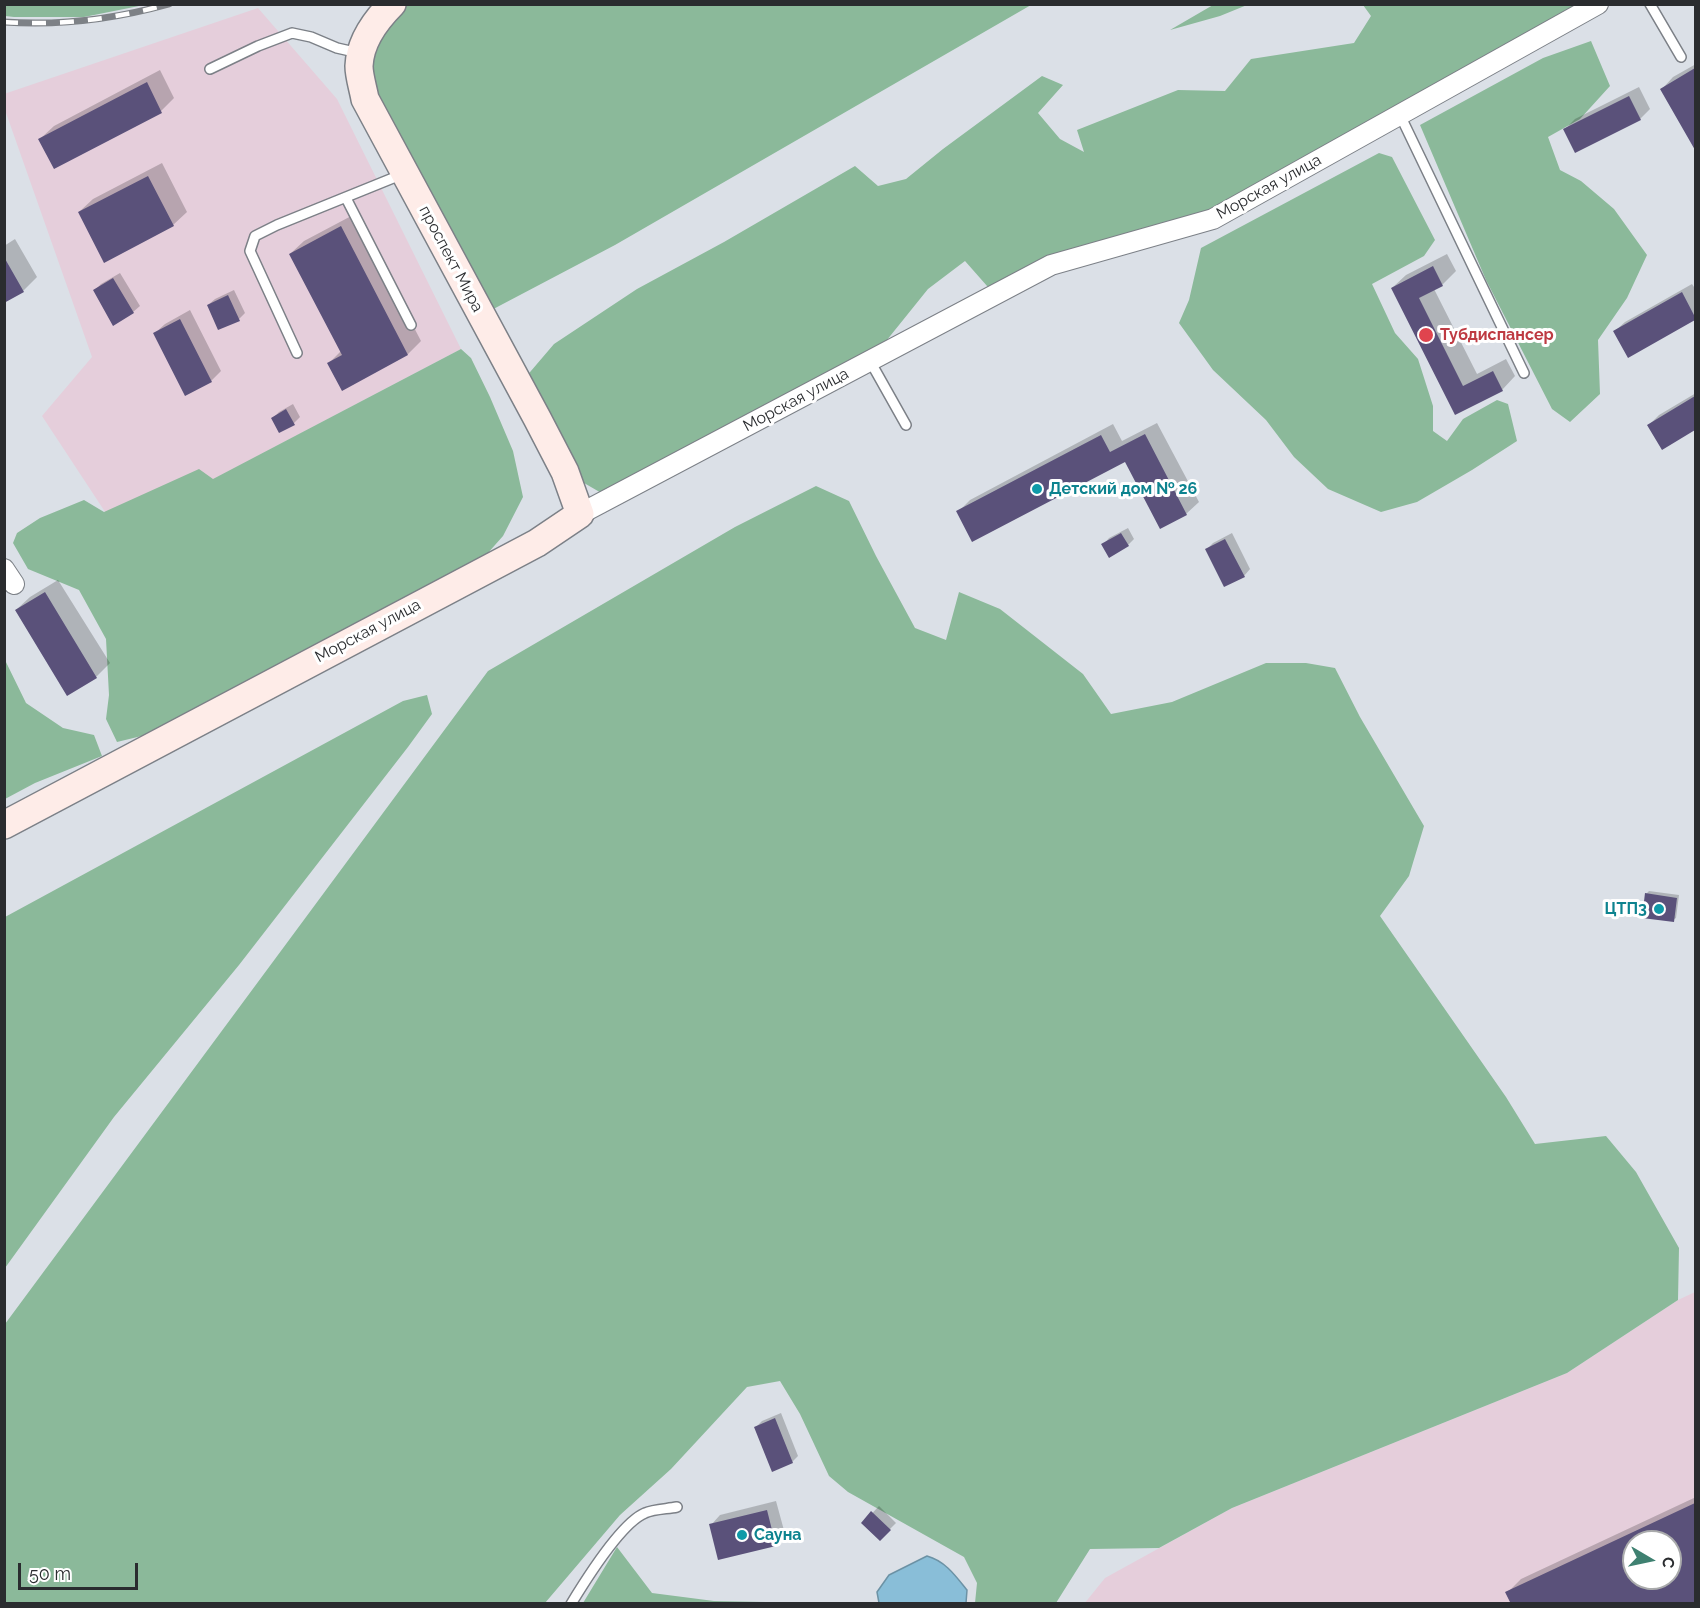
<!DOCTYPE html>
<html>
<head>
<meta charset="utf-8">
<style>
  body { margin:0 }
  #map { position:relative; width:1700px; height:1608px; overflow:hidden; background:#dbe0e7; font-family:Raleway,sans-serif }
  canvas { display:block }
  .frame { position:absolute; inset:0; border:6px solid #2a2c2f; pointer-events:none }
  .north { position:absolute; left:1622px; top:1530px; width:60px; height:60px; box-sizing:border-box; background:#fff; border:2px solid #aaabac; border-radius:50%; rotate:99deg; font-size:16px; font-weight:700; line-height:24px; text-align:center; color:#2a2c2f }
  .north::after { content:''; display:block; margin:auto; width:21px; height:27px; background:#3f8171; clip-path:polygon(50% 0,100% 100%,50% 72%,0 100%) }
  .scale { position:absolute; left:18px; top:1563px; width:120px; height:27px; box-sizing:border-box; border:3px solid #2a2c2f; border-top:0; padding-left:8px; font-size:18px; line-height:21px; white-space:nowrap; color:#2a2c2f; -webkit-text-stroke:4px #fff; paint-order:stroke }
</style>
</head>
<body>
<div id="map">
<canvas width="1700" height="1608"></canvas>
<div class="frame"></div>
<div class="north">С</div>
<div class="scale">50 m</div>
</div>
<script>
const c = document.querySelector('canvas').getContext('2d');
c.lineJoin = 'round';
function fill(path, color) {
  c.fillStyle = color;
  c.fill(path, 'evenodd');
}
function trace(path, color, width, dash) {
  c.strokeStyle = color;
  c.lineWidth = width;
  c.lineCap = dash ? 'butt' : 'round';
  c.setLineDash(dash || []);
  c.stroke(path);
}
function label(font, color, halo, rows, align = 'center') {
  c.font = font + ' Raleway,sans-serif';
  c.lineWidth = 6;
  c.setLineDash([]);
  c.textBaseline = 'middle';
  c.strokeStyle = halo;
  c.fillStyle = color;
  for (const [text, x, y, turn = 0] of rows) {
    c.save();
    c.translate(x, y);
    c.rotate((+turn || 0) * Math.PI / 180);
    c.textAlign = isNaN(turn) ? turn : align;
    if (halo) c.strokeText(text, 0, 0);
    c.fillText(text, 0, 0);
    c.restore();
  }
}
const industrial = new Path2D(`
  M258,8L337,99L461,349L117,530L42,416L92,357L5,110L4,94Z
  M1695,1292V1603L1084,1604L1105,1578L1232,1508L1567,1373L1678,1300ZM1634,1542H1670V1578H1634Z`);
const forest = new Path2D(`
  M4,5L5,4L144,5L84,17H14L5,16Z
  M392,5H1031L615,245L482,315L365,99L362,48Z
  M1213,5H1247L1220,16L1170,30Z
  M1363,5H1598L1213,219L1051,265L995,295L965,261L928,289L870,361L610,498L565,472L519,385L554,344L637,289L724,242L855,166L878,186L906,179L943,149L1042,76L1063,85L1038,113L1060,139L1084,152L1077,130L1178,90L1225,91L1251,59L1354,43L1371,16Z
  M1591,41L1610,86L1580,119L1548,137L1560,170L1581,181L1614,209L1647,255L1627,298L1598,340L1600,394L1570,422L1552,409L1486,280L1420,125L1543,58Z
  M1379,153L1392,157L1435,240L1424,256L1372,284L1395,333L1418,359L1433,406V431L1447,441L1463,419L1497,400L1508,404L1517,441L1472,470L1417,502L1381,512L1328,489L1294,457L1266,420L1213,370L1179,323L1189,300L1201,248Z
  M461,349L471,358L490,397L513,451L523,497L503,536L479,563L305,650L229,690L158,732L117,742L106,719L109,695L106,639L79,590L28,569L13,543L17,533L40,518L84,500L104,512L199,469L213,479Z
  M816,486L849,501L876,556L915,628L946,640L959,592L1000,609L1083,674L1111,714L1172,702L1266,663H1306L1335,668L1360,717L1424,826L1409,876L1380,916L1506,1097L1535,1144L1606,1136L1636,1172L1679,1248L1678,1300L1567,1373L1232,1508L1159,1548L1090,1549L1056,1603H975L977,1583L964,1557L848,1492L829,1476L800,1414L780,1381L747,1387L671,1469L620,1515L545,1603H5V1324L488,671L735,527Z
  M4,658L26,703L63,728L94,735L102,756L35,783L5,799Z
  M427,695L432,714L408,747L239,965L114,1117L5,1268V917L403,701Z
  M617,1547L652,1593L714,1601L817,1603H583Z`);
const water = new Path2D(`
  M927,1556C945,1561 955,1575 967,1590L966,1603H879L877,1592L889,1575Z`);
const shadow = new Path2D(`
  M1696,64V147L1662,89L1673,77Z
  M160,70L174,98L161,111L40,139L54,126Z
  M1639,87L1650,109L1640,119L1565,129L1575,119Z
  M162,163L187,212L173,225L79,212L93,199Z
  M355,214L421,341L408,354L342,389L329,363L341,351L290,254L304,241Z
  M15,239L37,277L23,291L4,301V246Z
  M1447,254L1456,271L1442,285L1434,289L1477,374L1506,359L1515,376L1502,390L1456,413L1392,288L1406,275Z
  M120,273L140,306L133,312L95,290L101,284Z
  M1692,284L1696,290V319L1629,356L1615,331L1625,322Z
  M234,290L245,313L239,319L208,305L215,299Z
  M190,310L221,371L211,381L155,333L165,324Z
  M1696,393V428L1663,448L1649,425L1659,415Z
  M293,404L300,417L294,423L273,418L279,412Z
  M1157,423L1199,502L1186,514L1161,527L1126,460L958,512L970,500L1113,424L1122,441Z
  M1128,528L1134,539L1128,545H1103L1109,538Z
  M1232,533L1250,569L1244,576L1207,549L1213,543Z
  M58,580L110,663L96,677L16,610L30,597Z
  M1649,891L1679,895L1676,918L1673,920L1646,894Z
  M781,1413L798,1456L792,1462L756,1427L762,1421Z
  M1696,1497V1604H1512L1507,1593L1521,1579ZM1634,1542H1670V1578H1634Z
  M776,1501L785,1534L775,1544L711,1525L720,1515Z
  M879,1506L896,1523L880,1539L863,1523Z`);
const building = new Path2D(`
  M1695,68V150L1660,89Z
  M147,82L162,113L54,169L38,139Z
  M1629,96L1641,120L1575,153L1563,129Z
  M148,176L174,226L104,263L78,212Z
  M341,226L408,355L342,391L327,363L342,355L289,254Z
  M4,257L24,292L4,303Z
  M1433,266L1443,286L1419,298L1463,386L1493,371L1503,391L1455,415L1391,288Z
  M113,278L134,313L113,326L93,290Z
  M1682,292L1695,317V320L1628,358L1613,331Z
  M228,295L240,321L218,330L207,305Z
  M180,319L212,382L185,396L153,333Z
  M1695,396V430L1662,450L1647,425Z
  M286,409L295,425L279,433L271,418Z
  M1145,434L1187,515L1160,529L1125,462L972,542L956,511L1101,435L1110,452Z
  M1121,533L1129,546L1109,558L1101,544Z
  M1225,539L1245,577L1224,587L1205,549Z
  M45,592L97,678L67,696L15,610Z
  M1645,893L1677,898L1674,922L1642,918Z
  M775,1418L793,1463L772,1472L754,1427Z
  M1695,1503V1604H1511L1505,1592ZM1634,1542H1670V1578H1634Z
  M767,1510L776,1546L718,1560L709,1524Z
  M871,1511L891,1530L880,1541L861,1523Z`);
const lane = new Path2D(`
  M1650,4L1681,57
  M210,69L258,46L292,33L311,37L337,48L359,53
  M1400,115L1524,373
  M346,198L411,325
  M297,353L250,251L255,236L277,225L403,174
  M870,361L906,425
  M571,1604C585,1581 621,1523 645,1513C654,1509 667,1509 677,1507`);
const street = new Path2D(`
  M580,514L1051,265L1213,219L1598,4
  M4,569L14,584`);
const secondary = new Path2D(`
  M4,825L537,543L580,514L565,472L537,418L365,99C363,88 359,76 359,66C360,42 376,20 392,4`);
const rail = new Path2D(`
  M4,22C60,26 115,19 169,4`);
const markers = [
  [1426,335,8,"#e0444e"],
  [1037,489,6,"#0f9aa8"],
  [1659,909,6,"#0f9aa8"],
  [742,1535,6,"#0f9aa8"]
];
const streetNames = [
  ["Морская улица",1269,187,-29],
  ["проспект Мира",451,259,62],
  ["Морская улица",796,400,-28],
  ["Морская улица",368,631,-28]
];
const healthNames = [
  ["Тубдиспансер",1440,335]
];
const cultureNames = [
  ["Детский дом № 26",1049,489],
  ["ЦТП3",1647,909,"right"],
  ["Сауна",754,1535]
];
fill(industrial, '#e5cedb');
fill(forest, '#8bb99a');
fill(water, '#89bed8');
trace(water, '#6c92a5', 1.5);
fill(shadow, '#0003');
fill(building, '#5a517a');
trace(lane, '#7c8087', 12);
trace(street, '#7c8087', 22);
trace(secondary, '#7c8087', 30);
trace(lane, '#fff', 9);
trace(street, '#fff', 20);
trace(secondary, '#feece8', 27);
trace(rail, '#7d8186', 7);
trace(rail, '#fff', 4.5, [14]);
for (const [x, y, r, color] of markers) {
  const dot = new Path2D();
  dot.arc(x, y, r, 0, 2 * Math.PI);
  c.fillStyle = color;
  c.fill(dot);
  trace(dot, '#fff', 2);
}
label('16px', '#2a2c2f', '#fff', streetNames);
label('bold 16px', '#be3a42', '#fff', healthNames, 'left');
label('bold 16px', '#0d838f', '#fff', cultureNames, 'left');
</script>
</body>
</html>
